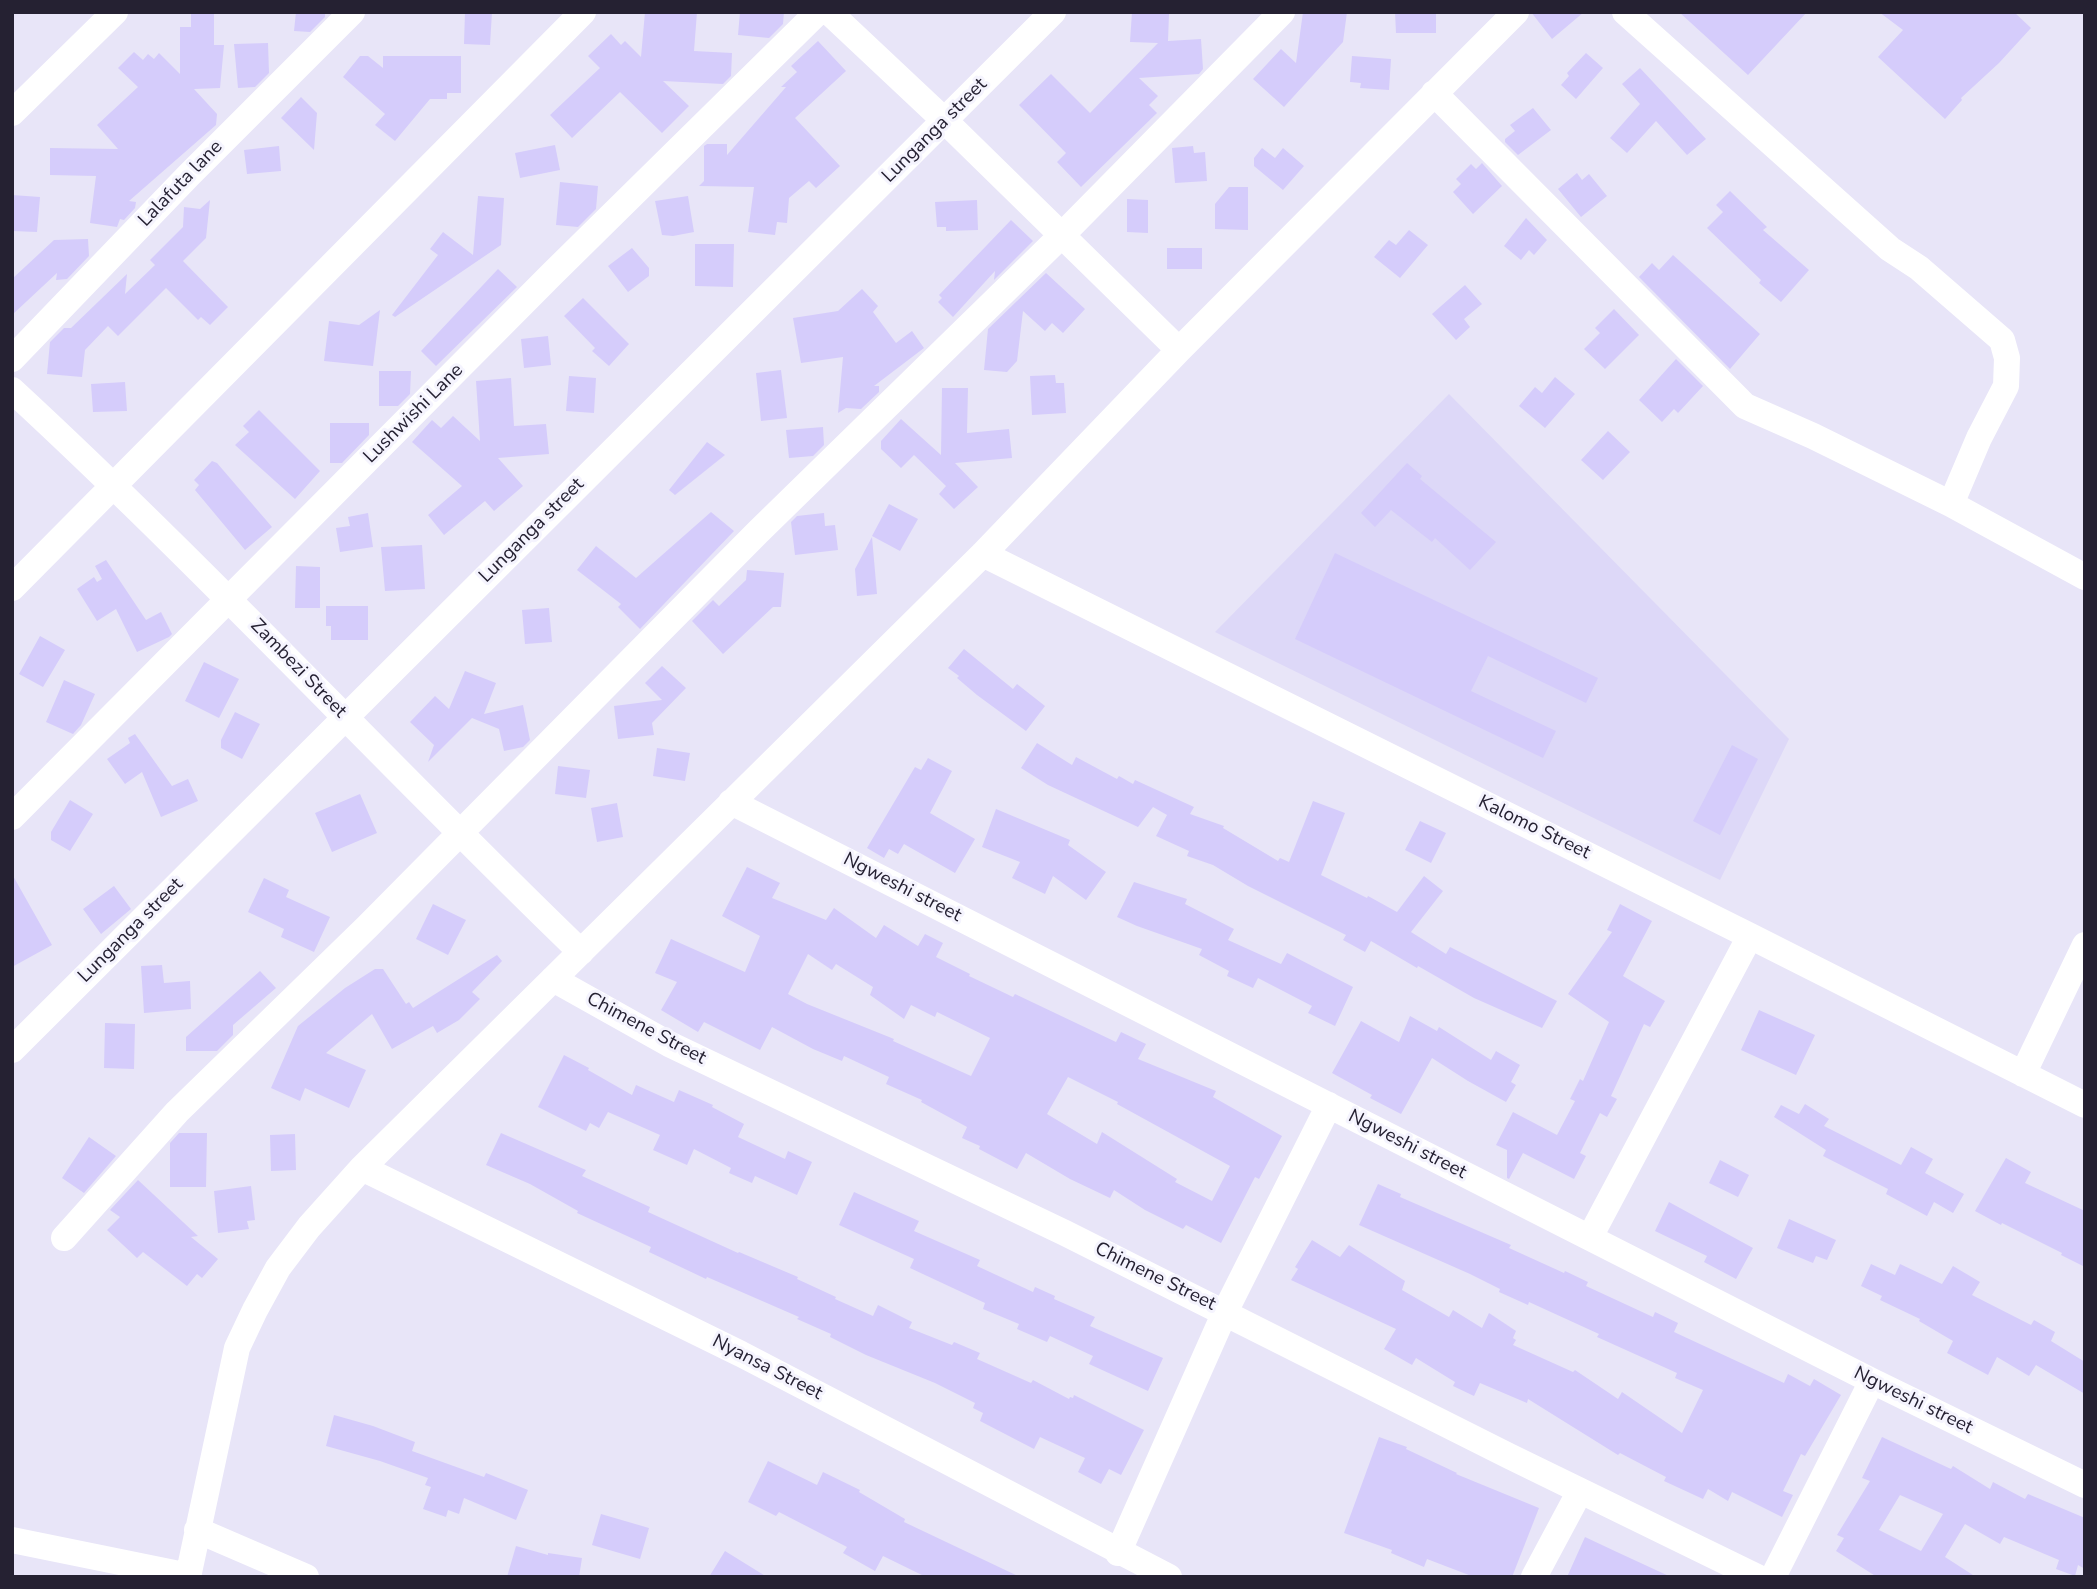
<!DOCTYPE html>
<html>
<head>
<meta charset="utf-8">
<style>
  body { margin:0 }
  #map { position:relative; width:2097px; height:1589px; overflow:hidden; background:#e8e5f8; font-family:"Nunito Sans",sans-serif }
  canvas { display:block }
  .frame { position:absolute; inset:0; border:14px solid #252132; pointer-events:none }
</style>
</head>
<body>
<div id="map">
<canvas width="2097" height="1589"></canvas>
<div class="frame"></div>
</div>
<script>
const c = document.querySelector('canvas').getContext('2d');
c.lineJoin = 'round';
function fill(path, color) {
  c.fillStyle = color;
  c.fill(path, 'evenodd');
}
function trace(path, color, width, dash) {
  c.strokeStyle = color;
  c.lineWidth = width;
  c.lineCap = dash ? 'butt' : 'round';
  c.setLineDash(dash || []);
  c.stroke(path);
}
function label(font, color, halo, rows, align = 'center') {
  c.font = font + ' "Nunito Sans",sans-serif';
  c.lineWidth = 6;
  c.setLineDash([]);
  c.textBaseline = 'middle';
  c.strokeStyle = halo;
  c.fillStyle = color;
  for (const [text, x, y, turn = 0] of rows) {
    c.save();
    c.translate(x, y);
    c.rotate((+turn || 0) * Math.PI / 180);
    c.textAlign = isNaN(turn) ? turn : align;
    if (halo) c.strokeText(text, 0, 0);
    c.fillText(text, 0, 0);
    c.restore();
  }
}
const built = new Path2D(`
  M1449,394L1789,739L1720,880L1215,632Z`);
const building = new Path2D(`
  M191,12H214V45H224L220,88L194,89L217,114L216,125L129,201L136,202L135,208L124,220L120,219L117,227L90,223L96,176L50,175V148L118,149L97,125L138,87L118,68L134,52L143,60L148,54L154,59L159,53L180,74V27H191Z
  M296,12H325V17L310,32L294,31Z
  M465,12H492L490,45L464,44Z
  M645,12H697L694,51L732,53L731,76L723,84L663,81L689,106L662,133L620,92L572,138L550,115L600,68L588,56L611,34L621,45L625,41L641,57Z
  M740,12H784L783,24L769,38L738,35Z
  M1132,12L1169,14L1168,41L1201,39L1203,69L1199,74L1139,78L1158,96L1149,105L1157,113L1081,187L1057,162L1066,153L1019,105L1051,74L1090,113L1158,43L1130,42Z
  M1303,12H1347L1343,42L1284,107L1253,79L1281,49L1296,63Z
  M1395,12H1436V33H1396Z
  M1531,12H1584L1552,39Z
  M1679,12H1807L1748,75Z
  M1879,12H2014L2031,28L1999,63L1961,98L1962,100L1945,119L1878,57L1903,30Z
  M818,41L846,71L795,118L840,166L816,188L809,181L789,198L787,223L777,222L775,235L748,232L754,187L699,186L704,181V146L707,144H727V155L786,87H781L797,72L791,66Z
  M268,43L269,73L255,87L238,88L234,44Z
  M1586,53L1603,68L1576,99L1561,85L1569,76L1567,73Z
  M360,56H368L383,68V56H461V93H447V99H430L395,141L375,125L385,114L343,77Z
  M1352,56L1391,59L1389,90L1360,88L1361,83L1350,82Z
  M1640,68L1706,139L1687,155L1656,121L1627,153L1610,138L1640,104L1622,84Z
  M301,97L317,113L314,150L281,118Z
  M1533,108L1551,130L1518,155L1505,142V139L1515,131L1510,125Z
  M555,145L560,170L520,178L515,153Z
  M279,146L281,171L247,174L244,150Z
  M1193,146L1194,153L1205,152L1207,181L1175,183L1172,148Z
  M1262,148L1275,158L1283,148L1304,166L1283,190L1254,166V158Z
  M1482,163L1502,186L1473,214L1453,192L1461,184L1456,179L1471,164L1476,169Z
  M1577,173L1582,180L1589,174L1607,196L1581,217L1558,189Z
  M560,182L598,186L596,209L578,227L556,225Z
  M1229,187H1248V230L1215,229V204Z
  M1730,191L1767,227L1763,230L1809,270L1781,302L1759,283L1761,280L1707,228L1723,212L1716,205Z
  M12,195L40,197L37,232L12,231Z
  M478,196L504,198L501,245L395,317L392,315L438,255L430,249L443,232L473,255Z
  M688,196L694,232L673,236L662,235L655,201Z
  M1127,199L1148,200V233L1127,232Z
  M210,200L206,238L183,261L228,307L210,325L201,317L198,320L166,288L118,336L108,326L85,350L82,377L47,374L50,342L64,328H71L127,274L125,294L155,265L150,260L183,227L184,207L200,209Z
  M977,200L978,230L946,231V227H937L935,202Z
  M1526,218L1547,240L1534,255L1529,250L1521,260L1504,246Z
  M1011,220L1033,241L994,280L995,271L953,317L938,302L942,298L939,295Z
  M1409,230L1428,245L1400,278L1374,257L1389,240L1396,245Z
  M88,239L89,256L67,279L56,280L57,273L12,315V279L54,240Z
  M695,244H734L733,287L695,286Z
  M632,248L649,268V276L628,292L608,266Z
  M1167,248H1202V269H1167Z
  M1673,255L1760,334L1730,369L1639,277L1652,263L1659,270Z
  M498,269L517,287L436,366L421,351Z
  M1046,273L1085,309L1063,333L1052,323L1045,331L1023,311L1017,361L1007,372L984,370L988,329Z
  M1465,285L1482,304L1464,319L1470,327L1456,340L1432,314Z
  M862,289L878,306L873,312L896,343L912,331L924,348L874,386H879V392L861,409L846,408L838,413L843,357L801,363L793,318L838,311Z
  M583,298L629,344L609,366L592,351L595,348L564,316Z
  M1614,309L1639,335L1605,369L1584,349L1600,333L1595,328Z
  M380,310L373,366L324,361L329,321L359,325Z
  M548,336L551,365L524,368L521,339Z
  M1676,359L1703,386L1678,413L1674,409L1662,422L1639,400Z
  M781,370L787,418L761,421L756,373Z
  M379,371H411L410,394L398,406H379Z
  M1055,375L1056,383H1064L1066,413L1032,415L1030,376Z
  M569,376L596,378L594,413L566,411Z
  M1555,377L1575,394L1545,428L1519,406L1535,387L1542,393Z
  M511,378L514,426L546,424L549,454L498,458L523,486L494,511L485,501L444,535L428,515L462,486L412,442L432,420L441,428L453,416L480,441L476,381Z
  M125,382L127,411L93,412L91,384Z
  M942,388H968L967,433L1009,429L1012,458L955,463L978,487L954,509L939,494L946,486L914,455L901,468L881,449V441L901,419L941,455Z
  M259,410L320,471L295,499L235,445L249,432L243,426Z
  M330,423H369V435L342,463H330Z
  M823,427L824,445L813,456L789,458L786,430Z
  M1608,431L1630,452L1603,480L1581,460Z
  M707,442L725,455L675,495L669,490Z
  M212,461L217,463L272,527L245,550L195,490L199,485L194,480Z
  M1407,463L1422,476L1420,479L1496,542L1470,570L1435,538L1432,542L1391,510L1375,527L1361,513Z
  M889,504L918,519L900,551L872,536Z
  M711,512L734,531L640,629L618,607L621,604L577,570L596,546L636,578Z
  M368,513L373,547L340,552L336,528L350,526L348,517Z
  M824,513L825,526L835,525L838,550L795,555L791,522L797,516Z
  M872,537L877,594L857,596L855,569Z
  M422,545L425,589L385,591L381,547Z
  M1335,553L1598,678L1586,703L1488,656L1471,691L1556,731L1543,758L1295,639Z
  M106,560L146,620L161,612L172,634L169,637L137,652L116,609L97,621L77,589L94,577L97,582L102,579L95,566Z
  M296,566L320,567V608H295Z
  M747,570L784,573L781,607H773L723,654L692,621L713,600L719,606L746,580Z
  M326,606H368V640H331V626H326Z
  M549,608L552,642L525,644L522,610Z
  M40,636L65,650L43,687L19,674Z
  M964,649L1013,689L1017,684L1045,706L1026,731L977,695L957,678L959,676L948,668Z
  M204,662L239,679L219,718L185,701Z
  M662,666L686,688L652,723L654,735L618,739L614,706L662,700L645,683Z
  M465,671L496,683L484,714L523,705L530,740L523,747L504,751L499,729L472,718L428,762L434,745L410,722L435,696L449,709Z
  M64,680L95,694L81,725L73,734L46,722Z
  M235,712L260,724L242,759L221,748V740Z
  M135,734L172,786L188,779L198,801L161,817L142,772L125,784L107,759L130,743L128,738Z
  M1037,743L1072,765L1076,757L1117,779L1119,776L1133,784L1135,780L1194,807L1190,814L1224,826L1223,828L1278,861L1280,858L1289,862L1313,801L1345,813L1321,875L1367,898L1368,896L1397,912L1424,876L1443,891L1411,932L1446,954L1450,947L1557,1001L1542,1028L1474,998L1418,966L1417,968L1371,941L1365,952L1343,940L1346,935L1248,886L1213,865L1187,856L1189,851L1156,836L1167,815L1153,807L1138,827L1048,785L1021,768Z
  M1732,745L1758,759L1720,835L1693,821Z
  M657,748L690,753L685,781L653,776Z
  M928,758L952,771L930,813L975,839L955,873L904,844L898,854L889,849L884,858L867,848L915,767L921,770Z
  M558,766L590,770L586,798L555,794Z
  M360,794L377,833L332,852L315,813Z
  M70,800L93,814L70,851L51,840V832Z
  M617,803L623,837L597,842L591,808Z
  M996,809L1070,840L1068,845L1106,872L1086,900L1053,876L1045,894L1012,878L1020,862L982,847Z
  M1420,821L1446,833L1431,863L1405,850Z
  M747,867L780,883L772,898L826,920L834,908L876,938L884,925L918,946L925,934L943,943L936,957L970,974L969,976L1013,997L1015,994L1116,1042L1121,1032L1146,1044L1138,1059L1216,1091L1213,1097L1282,1136L1259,1179L1255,1177L1221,1243L1186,1225L1183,1229L1145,1210L1114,1190L1110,1198L1070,1179L1026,1153L1017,1169L979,1149L980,1146L962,1138L967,1127L921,1102L922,1100L886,1084L889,1077L844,1056L842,1061L813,1049L772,1027L760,1050L704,1022L698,1032L661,1010L677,982L655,973L671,939L745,972L760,936L722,916ZM808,954L832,970L836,964L873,987L870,995L904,1019L911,1005L935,1017L937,1012L990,1038L971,1076L893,1041L894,1039L807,1004L788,994ZM1068,1077L1118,1102L1117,1104L1230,1166L1212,1201L1175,1182L1177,1179L1102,1132L1097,1144L1047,1114Z
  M12,874L52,945L12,967Z
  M264,878L289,890L286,897L330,917L314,952L281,937L284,929L248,912Z
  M1134,882L1187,899L1185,904L1234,929L1228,940L1281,964L1287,953L1353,987L1335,1026L1308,1013L1312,1006L1258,978L1253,988L1227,976L1229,971L1199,955L1202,949L1137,926L1117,917Z
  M114,886L131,909L101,934L83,909Z
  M433,904L466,920L448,955L416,939Z
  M1620,904L1652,921L1623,976L1665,1001L1650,1027L1644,1024L1611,1096L1617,1099L1607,1117L1600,1113L1580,1153L1586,1156L1574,1179L1523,1153L1509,1179L1507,1178V1150L1496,1145L1513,1112L1557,1135L1575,1101L1570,1099L1580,1079L1583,1081L1609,1022L1568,994L1612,932L1607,930Z
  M497,955L502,961L472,992L480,999L459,1020L437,1033L433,1026L392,1049L372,1014L326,1053L366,1070L349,1108L305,1088L300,1101L271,1088L298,1026L345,988L375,969H383L406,1004L409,1002L413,1008Z
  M162,965L164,983L190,981L191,1009L144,1013L141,966Z
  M260,971L276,988L233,1025V1035L217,1051H186V1037Z
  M1759,1010L1815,1035L1796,1075L1741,1050Z
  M1410,1016L1437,1031L1439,1027L1491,1060L1496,1051L1520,1065L1511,1082L1516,1085L1506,1102L1468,1081L1432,1058L1401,1114L1370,1098L1372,1095L1332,1073L1361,1021L1399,1042Z
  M105,1023L135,1024L134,1069L104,1068Z
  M564,1055L589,1068L588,1070L632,1095L636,1085L674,1102L679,1090L713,1105L712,1107L744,1124L738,1137L785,1159L788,1151L812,1162L797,1195L755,1176L752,1183L729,1173L731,1168L694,1149L687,1165L653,1150L660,1135L608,1112L599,1128L590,1123L586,1131L538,1107Z
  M1805,1104L1829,1119L1824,1126L1901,1165L1911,1147L1933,1159L1925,1173L1964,1194L1953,1213L1934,1202L1927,1216L1886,1194L1888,1189L1823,1156L1826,1150L1774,1117L1781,1105L1799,1114Z
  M179,1133H207L206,1187H170V1143Z
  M501,1133L586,1170L582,1176L650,1207L648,1212L738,1253L739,1252L798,1277L797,1279L836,1297L835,1299L873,1316L878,1305L912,1322L909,1328L952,1345L954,1342L980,1353L977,1359L1031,1383L1033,1380L1069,1399L1070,1397L1073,1398L1074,1395L1144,1430L1121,1475L1109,1469L1101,1484L1078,1472L1085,1458L1040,1437L1034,1449L980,1421L983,1413L973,1408L975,1403L935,1383L866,1355L830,1337L831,1334L797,1319L799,1317L707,1277L706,1279L649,1252L651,1247L577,1213L578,1211L530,1184L486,1165Z
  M295,1134L296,1170L271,1171L270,1135Z
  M89,1137L116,1156L84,1193L62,1178Z
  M2006,1158L2031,1172L2025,1183L2085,1211V1267L2061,1255L2062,1253L2002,1223L2001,1225L1975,1211Z
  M1720,1160L1749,1175L1738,1197L1709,1183Z
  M138,1180L198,1236L191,1237L218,1259L202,1278L197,1274L187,1286L143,1252L137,1258L107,1230L120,1217L110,1210Z
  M1378,1184L1401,1194L1400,1197L1511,1245L1509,1248L1564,1273L1565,1271L1588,1282L1586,1286L1653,1317L1655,1312L1678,1323L1674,1332L1784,1383L1788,1374L1810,1386L1814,1379L1841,1395L1805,1456L1801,1454L1783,1491L1793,1495L1782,1517L1732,1492L1728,1501L1708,1489L1703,1499L1664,1481L1666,1477L1620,1453L1618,1455L1528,1399L1527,1403L1480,1383L1474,1396L1453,1386L1455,1382L1416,1358L1412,1365L1384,1349L1396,1329L1291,1280L1298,1269L1295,1267L1312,1240L1340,1257L1349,1245L1405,1281L1402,1290L1449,1317L1453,1310L1482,1328L1489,1313L1516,1331L1513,1338L1516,1340L1513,1345L1573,1372L1575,1370L1618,1399L1622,1392L1682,1433L1703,1390L1675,1378L1677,1373L1597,1337L1599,1334L1529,1302L1528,1305L1499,1292L1500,1289L1470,1274L1359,1225Z
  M251,1186L255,1220L247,1221L249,1229L218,1233L214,1191Z
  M854,1192L919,1221L914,1231L980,1260L977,1266L1033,1292L1035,1287L1055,1296L1054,1299L1095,1317L1090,1326L1163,1358L1148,1391L1089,1364L1093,1356L1050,1336L1047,1342L1017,1329L1019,1324L983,1309L985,1303L910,1268L914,1259L839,1225Z
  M1669,1202L1753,1248L1736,1279L1704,1262L1707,1256L1655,1231Z
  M1789,1219L1836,1240L1827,1260L1816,1256L1813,1263L1777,1248Z
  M1871,1264L1895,1275L1900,1264L1942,1284L1953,1266L1980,1282L1972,1295L2031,1325L2034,1320L2055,1332L2051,1341L2085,1362V1394L2036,1365L2029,1376L1997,1357L1988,1375L1947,1353L1953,1341L1919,1321L1920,1319L1880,1300L1882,1296L1861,1286Z
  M334,1415L373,1426L415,1442L412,1451L484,1477L486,1473L528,1490L516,1520L464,1498L459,1514L448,1510L446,1517L423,1509L431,1487L425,1485L428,1478L380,1461L326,1446Z
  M1379,1437L1407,1447L1406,1449L1457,1473L1456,1474L1539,1508L1512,1577H1474L1427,1559L1424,1567L1391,1553L1392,1550L1344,1533Z
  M1882,1437L1951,1469L1953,1466L1990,1489L1993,1482L2025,1499L2028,1494L2085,1518V1569L2078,1565L2075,1576L2056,1569L2059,1560L2004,1537L2000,1544L1965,1524L1945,1557L1976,1577H1877L1836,1551L1844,1538L1837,1535L1870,1481L1862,1478ZM1900,1495L1943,1514L1921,1551L1879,1530Z
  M768,1461L817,1485L823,1472L860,1490L859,1492L905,1519L904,1522L1020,1577H926L883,1556L875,1571L843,1553L847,1547L779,1512L776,1516L748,1502Z
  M601,1514L649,1528L640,1559L592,1545Z
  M1585,1537L1619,1553L1671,1577H1567Z
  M516,1546L548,1555V1553L582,1558L579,1577H507Z
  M725,1551L767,1577H709Z`);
const minor = new Path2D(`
  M829,12L945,121L1179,350
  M1625,12L1890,249L1919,268L2002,340L2007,358L2006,386L1979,438L1951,504
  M1434,93L1745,406L1813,436L1951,504L2085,577
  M12,113L115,12
  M12,359L189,175L352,12
  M12,390C208,571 389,767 581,952
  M983,554L1750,936L2085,1105
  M12,588L583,12
  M731,802L1872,1381L2085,1485
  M12,817L552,274L818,12
  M553,979L669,1044L1065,1233L1509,1456L1757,1577
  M12,1050L1053,12
  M2023,1074L2085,945
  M362,1168L741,1354L1169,1577
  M1590,1237L1750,936
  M64,1238L177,1112L367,927L758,532L1061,236L1282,12
  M197,1530L306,1577
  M12,1540L189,1576
  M1118,1553L1225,1312L1329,1105
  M188,1577L237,1348L255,1310L278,1268L309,1227L362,1168L983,554L1179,350L1516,12
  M1534,1577L1580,1491
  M1773,1577L1872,1381`);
const streetNames = [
  ["Lunganga street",935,131,-45],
  ["Lalafuta lane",181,184,-46],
  ["Lushwishi Lane",414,414,-45],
  ["Lunganga street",532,531,-45],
  ["Zambezi Street",298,669,46],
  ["Kalomo Street",1534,828,26],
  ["Ngweshi street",902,888,27],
  ["Lunganga street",131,931,-45],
  ["Chimene Street",646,1029,28],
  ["Ngweshi street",1407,1145,27],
  ["Chimene Street",1155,1277,26],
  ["Nyansa Street",767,1368,27],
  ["Ngweshi street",1913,1401,26]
];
fill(built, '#ddd8f8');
fill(building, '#d5ccfb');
trace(minor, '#fff', 26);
label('19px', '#252132', '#f5f4fe', streetNames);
</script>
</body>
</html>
